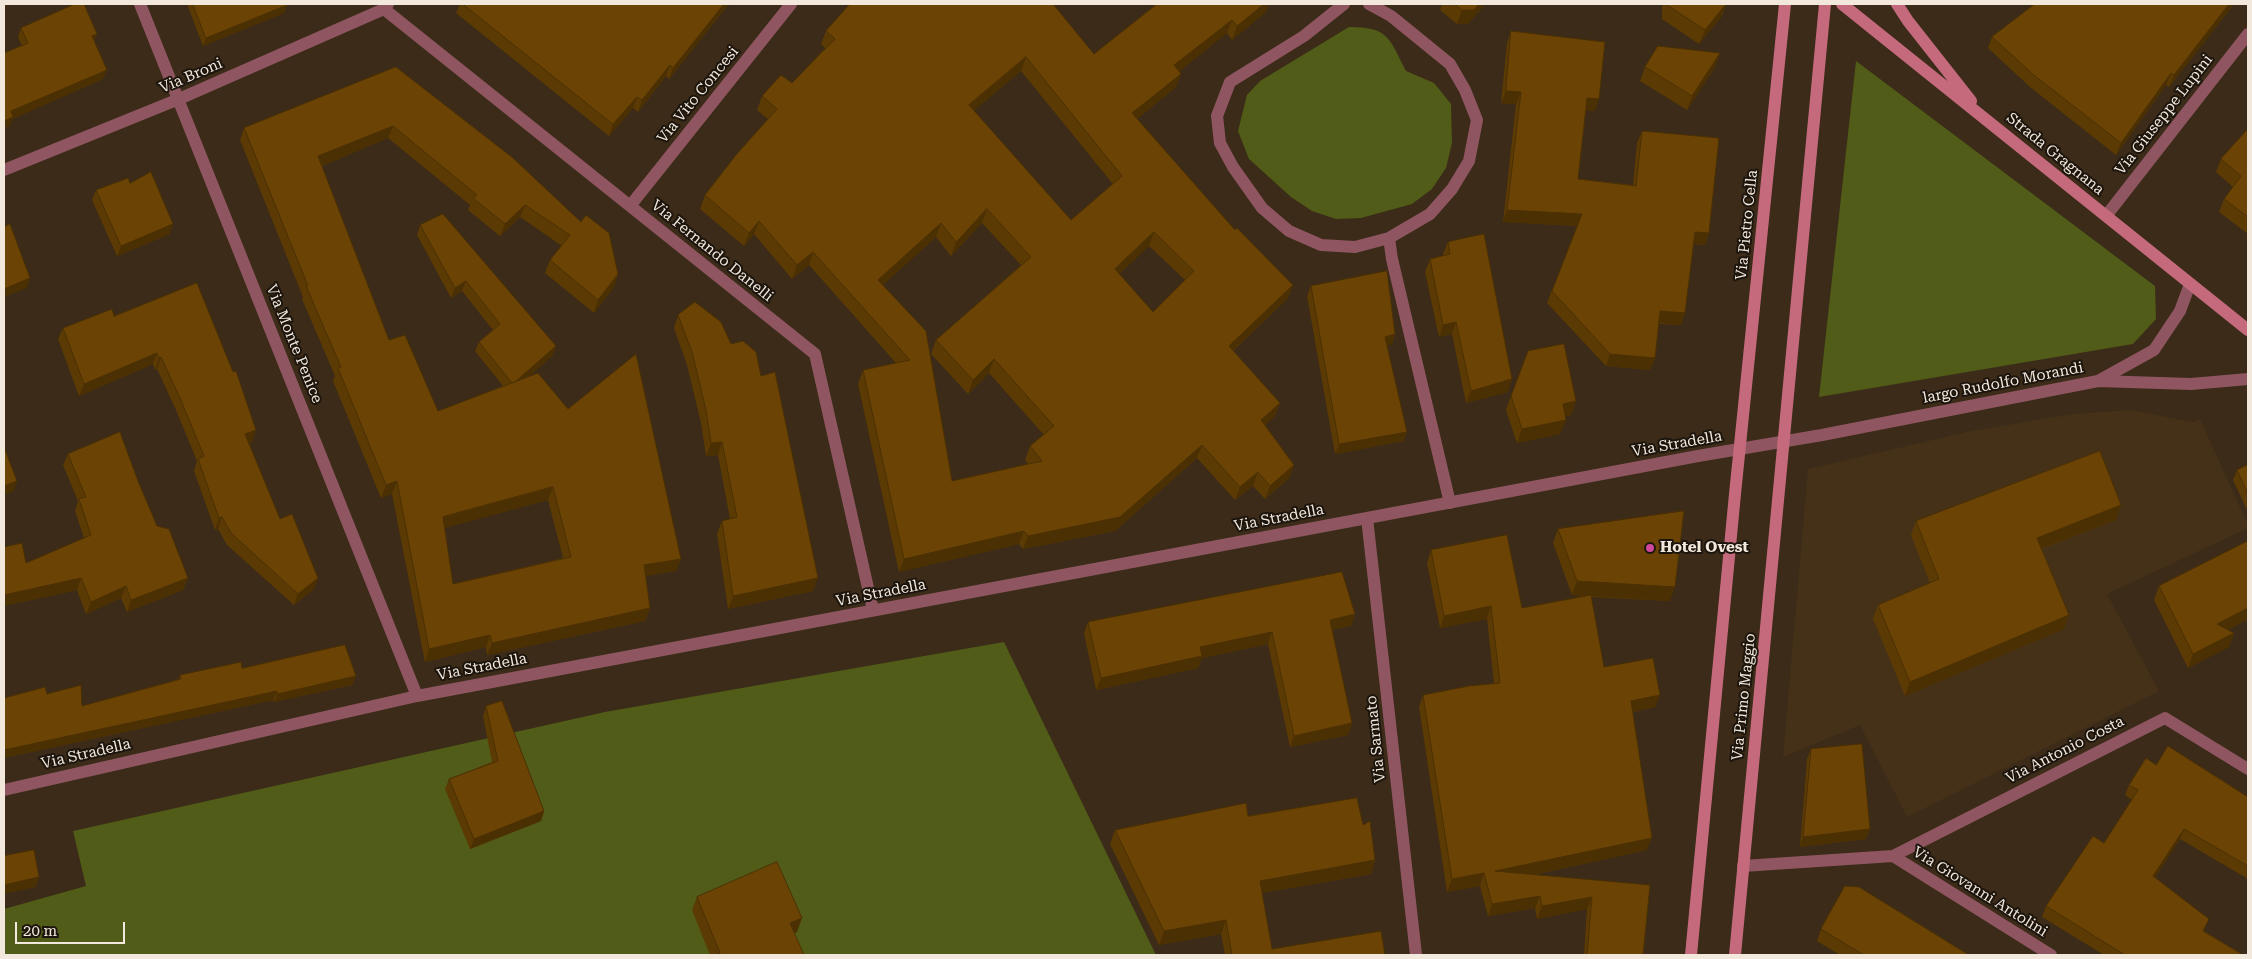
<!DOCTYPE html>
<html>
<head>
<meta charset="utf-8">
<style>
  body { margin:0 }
  #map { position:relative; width:2252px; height:959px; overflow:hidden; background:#3b2b18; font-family:"Roboto Serif",serif }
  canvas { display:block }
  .frame { position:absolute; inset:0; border:5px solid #f2e8dc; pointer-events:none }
  .scale { position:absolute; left:15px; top:922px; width:110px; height:22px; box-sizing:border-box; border:2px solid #f2e8dc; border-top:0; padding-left:6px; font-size:15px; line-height:18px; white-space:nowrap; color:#f2e8dc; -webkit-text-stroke:4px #1c150d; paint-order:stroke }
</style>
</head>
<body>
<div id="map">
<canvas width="2252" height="959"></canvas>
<div class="frame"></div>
<div class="scale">20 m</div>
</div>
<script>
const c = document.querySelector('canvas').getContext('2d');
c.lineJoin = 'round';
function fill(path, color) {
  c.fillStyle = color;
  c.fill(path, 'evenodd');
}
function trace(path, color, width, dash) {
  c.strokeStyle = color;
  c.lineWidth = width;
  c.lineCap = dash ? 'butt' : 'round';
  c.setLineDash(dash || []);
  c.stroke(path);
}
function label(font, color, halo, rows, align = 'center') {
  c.font = font + ' "Roboto Serif",serif';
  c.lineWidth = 4;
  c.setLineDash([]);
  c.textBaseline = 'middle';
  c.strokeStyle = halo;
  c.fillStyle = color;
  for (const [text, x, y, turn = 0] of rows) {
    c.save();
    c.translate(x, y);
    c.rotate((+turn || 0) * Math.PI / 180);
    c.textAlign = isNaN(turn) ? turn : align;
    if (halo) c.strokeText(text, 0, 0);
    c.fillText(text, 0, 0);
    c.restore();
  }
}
const built = new Path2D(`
  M2132,410L2193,422L2200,419L2248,525V528L2107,594L2159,691L1907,817L1860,725L1783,757L1808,469L1967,432L2073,414Z`);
const green = new Path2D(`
  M1349,27C1389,27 1389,38 1406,71L1434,83L1451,104L1452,143L1446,168L1432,189L1412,204L1361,218L1336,219L1312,211L1291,197L1249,159L1238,131L1247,95L1260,81Z
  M1856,61L2155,286L2156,319L2133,344L1819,397Z
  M1004,642L1156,955H4V909L86,886L73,831L605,712Z`);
const street = new Path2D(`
  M140,4L417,696
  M1344,4L1304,36L1230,82L1217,116L1220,143L1233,167L1262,208L1289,231L1321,245L1355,247L1389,238L1430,214L1452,189L1469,161L1477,120L1465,90L1450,64L1391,16L1369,4
  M384,9L815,354L873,610
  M4,170L179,99L384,9L388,4
  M630,206L791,4
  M2106,216L2248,34
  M1389,238L1392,259L1450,503
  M2098,381L2154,350L2180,311L2190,284
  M1367,518L1416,955
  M4,790L417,696L1698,456L1822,435L2098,381L2191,384L2248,379
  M1893,856L2051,955
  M1743,866L1893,856L2165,718L2248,769`);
const secondary = new Path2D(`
  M1842,4L2248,330
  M1897,4L1908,21L1971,101
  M1691,955L1735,494L1785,4
  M1735,955L1825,4`);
const wall = new Path2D(`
  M187,4H286L287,5L284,13L203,46Z
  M460,4H729L669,79L666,76L638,112L633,108L609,136L456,13Z
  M1157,4H1269L1266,12L1232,40L1227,33L1179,71L1181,74L1176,87L1137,119L1235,230L1293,285L1288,298L1233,351L1275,416L1265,425L1294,465L1289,478L1265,499L1253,486L1235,500L1197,458L1115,531L1023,549L1019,544L899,572L858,384L863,370L896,363L809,265L792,279L754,234L744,246L700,209L705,195L768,119L757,110L762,96L792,83L825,48L821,44L826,31L1094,54ZM1021,71L1113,184L1071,220L973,111ZM982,223L1021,265L936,340L931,354L968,394L989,373L1044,435L1030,446L1025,460L1028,464L952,481L926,331L882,285L936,237L951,256ZM1149,246L1185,280L1153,312L1119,274Z
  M1442,4H1485L1468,24H1457L1440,10Z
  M1663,4H1726L1722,16L1699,44L1662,19V7Z
  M2035,4H2234L2169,87L2166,85L2116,155L2030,87L1988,48L1992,37Z
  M21,28L97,34L94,40L103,79L12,119L10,126L22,46L18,37Z
  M1511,31L1595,111L1586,110L1578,179L1633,185L1637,143L1642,131L1709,233L1705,245L1693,244L1681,325L1659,324L1655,358L1650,370L1606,366L1547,303L1577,226L1503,222L1516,104L1501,103L1507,43Z
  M1720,53L1715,67L1687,110L1640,81L1645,67Z
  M396,67L618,274L614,287L594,313L545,273L550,260L562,246L520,217L500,236L468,210L470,205L388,138L322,166L389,340L438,411L503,386L475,351L479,342L493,330L462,291L451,298L417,235L420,225L556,346L552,356L528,377L681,559L676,571L646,576L650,608L645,621L487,655L486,647L425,662L392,494L381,498L333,381L335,376L302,299L303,297L240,140L244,128ZM548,500L563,558L453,584L444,528Z
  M2248,129V234L2219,212L2224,199L2233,187L2216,172L2221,159Z
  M130,183L170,234L117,256L92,200L96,190Z
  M1448,242L1508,392L1466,403L1452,334L1439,337L1425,272L1430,259L1443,256V254Z
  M197,283L252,442L249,443L280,519L318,578L314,589L294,605L227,545L218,529L215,530L194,471L197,461L176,410L157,369L155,370L153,364L79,396L58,339L63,328L114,316Z
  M1311,286L1395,334L1392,344L1387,345L1404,441L1335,454L1307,296Z
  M678,315L731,344L761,376L813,591L728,609L717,534L722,521L730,519L718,455L706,456L701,423L687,365L674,328Z
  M1511,396L1576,401L1571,415L1565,416L1566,420L1560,434L1517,443L1506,410Z
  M68,454L138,481L157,526L188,578L183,590L127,612L121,598L86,614L77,590L4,606V547L26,563L84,538L75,511L78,501L63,465Z
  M2248,465V512L2233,480L2237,470Z
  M2116,520L2041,549L2064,629L1905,696L1873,619L1878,605L1930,583L1911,535L1916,521Z
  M1558,529L1670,601L1591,597L1604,667L1660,695L1655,707L1633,712L1647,850L1533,875L1650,885L1643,955H1584L1587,909L1537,919L1535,908L1488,916L1480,886L1447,892L1419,707L1423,695L1494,684L1487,619L1440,628L1427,563L1431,550L1522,608L1584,596L1572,595L1553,543Z
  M2159,586L2248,619L2228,630L2234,633L2229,647L2188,668L2154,600Z
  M1355,614L1351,626L1332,630L1352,723L1348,735L1290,747L1268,644L1202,658L1198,668L1096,690L1084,633L1088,622Z
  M242,668L356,676L352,685L274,702L273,700L4,758L47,694L82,706L179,679L180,675Z
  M486,706L544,811L541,821L470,849L445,789L449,779L492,762L483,716Z
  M1811,749L1870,829L1866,839L1800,847L1807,759Z
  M2156,765L2248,797V879L2180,839L2155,877L2204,931L2243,955H2104L2042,917L2046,906L2104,843L2132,800L2125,795L2129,785Z
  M1248,816L1363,825L1375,860L1371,874L1262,893L1272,949L1385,955H1225L1221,934L1159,945L1110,844L1115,830Z
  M697,897L797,932L794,933L804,955H710L692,910Z
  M1821,929L1969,955H1840L1817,941Z`);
const shadedWall = new Path2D(`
  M724,4H729L669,79L673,68Z
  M1264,4H1269L1266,12L1232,40L1237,26Z
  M1479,4H1485L1468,24H1457L1462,10Z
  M1726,4L1722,16L1699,44L1705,30Z
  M2229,4H2234L2169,87L2174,75Z
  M287,5L284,13L203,46L206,38Z
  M1232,20L1227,33L1170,79L1174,65Z
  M97,34L93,43L92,36Z
  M1720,53L1715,67L1687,110L1692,96Z
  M1026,57L1021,71L964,119L969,105Z
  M670,65L666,76L638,112L642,100Z
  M107,70L103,79L12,119L10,126L4,128V121L11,111Z
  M2171,73L2166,85L2116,155L2121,143Z
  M1181,74L1176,87L1127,127L1132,113Z
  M1506,91L1521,92L1516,104L1501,103Z
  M637,97L633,108L609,136L613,124Z
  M1587,98L1599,99L1595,111L1583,110Z
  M393,126L388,138L314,169L318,156Z
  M525,205L520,217L500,236L505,224Z
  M987,209L982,223L951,256L956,242Z
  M1507,210L1582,214L1577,226L1503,222Z
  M759,221L754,234L744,246L749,233Z
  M941,223L936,237L873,294L878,280Z
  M173,224L170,234L117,256L121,246Z
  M1154,232L1149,246L1110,282L1115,269Z
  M1695,232L1709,233L1705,245L1690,244Z
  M813,252L809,265L792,279L797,265Z
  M618,274L614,287L594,313L598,300Z
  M30,278L27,288L4,297V289Z
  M466,281L462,291L451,298L455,288Z
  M1293,285L1288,298L1224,359L1229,346Z
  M1660,311L1685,313L1681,325L1656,323Z
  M1456,322L1452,334L1439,337L1443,325Z
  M1395,334L1392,344L1381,347L1385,337Z
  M556,346L552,356L509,394L513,384Z
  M157,353L153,364L79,396L84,384Z
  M1610,354L1655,358L1650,370L1606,366Z
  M161,357L157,369L155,370L159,358Z
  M994,359L989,373L968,394L973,380Z
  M1512,379L1508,392L1466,403L1471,391Z
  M1576,401L1571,415L1558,418L1563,404Z
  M1280,403L1275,416L1256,433L1261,420Z
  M1566,420L1560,434L1517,443L1522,429Z
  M256,430L252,442L241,446L245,434Z
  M1407,432L1404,441L1335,454L1339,444Z
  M722,442L718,455L706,456L711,443Z
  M1202,445L1197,458L1115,531L1023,549L1028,536Z
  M1294,465L1289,478L1265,499L1270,486Z
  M1258,472L1253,486L1235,500L1240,487Z
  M17,481L14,491L4,495V486Z
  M397,481L392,494L381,498L386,485Z
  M553,487L548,500L438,530L443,517Z
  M2121,505L2116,520L2031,552L2037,538Z
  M222,517L218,529L215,530L219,518Z
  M1024,531L1019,544L899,572L904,559Z
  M681,559L676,571L639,577L644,565Z
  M81,578L77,590L4,606V595Z
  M188,578L183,590L127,612L131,600Z
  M318,578L314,589L294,605L298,594Z
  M818,578L813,591L728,609L733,596Z
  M1577,581L1675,587L1670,601L1572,595Z
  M126,586L121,598L86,614L91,602Z
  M1491,606L1487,619L1440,628L1444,616Z
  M650,608L645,621L487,655L492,643Z
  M2248,608V619L2212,638L2217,624Z
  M1355,614L1351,626L1326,631L1330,620Z
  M2069,615L2064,629L1905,696L1910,682Z
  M1272,632L1268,644L1202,658L1198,668L1096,690L1101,678L1200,647Z
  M2234,633L2229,647L2188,668L2193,654Z
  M490,635L486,647L425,662L429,649Z
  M356,676L352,685L274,702L277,694Z
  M277,691L273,700L4,758V750Z
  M1660,695L1655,707L1626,713L1631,701Z
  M1352,723L1348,735L1290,747L1294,736Z
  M544,811L541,821L470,849L474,839Z
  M1870,829L1866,839L1800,847L1803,837Z
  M2184,829L2180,839L2149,887L2153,876Z
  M1652,838L1647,850L1491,884L1495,871Z
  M1375,860L1371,874L1255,894L1260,881Z
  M1484,873L1480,886L1447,892L1452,879Z
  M39,877L36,887L4,894V885Z
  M1540,896L1535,908L1488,916L1492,904Z
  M1592,897L1587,909L1537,919L1542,906Z
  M802,918L797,932L785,937L790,923Z
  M1226,920L1221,934L1159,945L1164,931Z`);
const building = new Path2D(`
  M75,4H84L97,34L92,36L107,70L11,111L13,117L4,121V53L28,43L21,28Z
  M193,4H286L287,5L206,38Z
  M463,4H724L673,68L670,65L642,100L637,97L613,124Z
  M850,4H1053L1094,54L1157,4H1264L1237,26L1232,20L1174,65L1181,74L1132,113L1235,230L1237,228L1293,285L1229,346L1280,403L1261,420L1294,465L1270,486L1258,472L1240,487L1202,445L1120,517L1028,536L1024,531L904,559L863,370L910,360L813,252L797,265L759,221L749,233L705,195L736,155L777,109L762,96L781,75L792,83L835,39L826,31ZM1026,57L1122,176L1071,220L969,105ZM987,209L1031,257L936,340L973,380L994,359L1054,426L1030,446L1042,461L952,481L926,331L878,280L941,223L956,242ZM1154,232L1194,271L1153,312L1115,269Z
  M1455,4H1479L1474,10H1462Z
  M1667,4H1726L1705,30L1667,5Z
  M2035,4H2229L2174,75L2171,73L2121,143L2035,76L1992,37Z
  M1511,31L1605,42L1599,99L1587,98L1578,179L1636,186L1642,131L1719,138L1709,233L1695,232L1685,313L1660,311L1655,358L1610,354L1552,291L1582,214L1507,210L1521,92L1506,91Z
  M1658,46L1720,53L1692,96L1645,67Z
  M396,67L513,158L581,222L586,215L609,233L618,274L598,300L550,260L570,235L525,205L505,224L473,198L477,195L393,126L318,156L389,340L405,335L438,411L538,373L568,409L636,354L681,559L644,565L650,608L492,643L490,635L429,649L397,481L386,485L338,368L341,367L306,286H308L244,128ZM553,487L571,557L453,584L443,517Z
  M2248,129V217L2224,199L2241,176L2221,159Z
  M151,172L173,224L121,246L96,190L128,178L130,183Z
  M443,214L556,346L515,382L512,383L479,342L500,324L466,281L455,288L420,225Z
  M10,224L30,278L4,289V227Z
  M1484,234L1512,379L1471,391L1456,322L1443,325L1430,259L1450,254L1448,242Z
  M1387,271L1395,334L1385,337L1407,432L1339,444L1311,286Z
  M197,283L233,372L236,371L256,430L245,434L280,519L292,514L318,578L298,594L231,533L222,517L219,518L198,459L204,456L180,398L161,357L159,358L157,353L84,384L63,328L112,309L114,316Z
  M695,302L721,322L731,344L743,341L756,352L761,376L775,372L818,578L733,596L722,521L737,517L722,442L711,443L706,410L692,352L678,315Z
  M1564,344L1576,401L1563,404L1566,420L1522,429L1511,396L1528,351Z
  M120,432L138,481L157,526L169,529L188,578L131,600L126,586L91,602L81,578L4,595V547L22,543L26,563L91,535L79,499L86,497L68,454Z
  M4,447L17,481L4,486Z
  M2100,451L2121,505L2037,538L2069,615L1910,682L1878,605L1939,579L1916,521Z
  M2248,465V494L2237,470Z
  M1684,511L1675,587L1577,581L1558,529Z
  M1507,535L1522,608L1591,595L1604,667L1653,658L1660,695L1631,701L1652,838L1495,871L1650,885L1643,955H1587L1592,897L1542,906L1540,896L1492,904L1484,873L1452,879L1423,695L1469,686L1500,683L1491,606L1444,616L1431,550Z
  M2248,541V608L2217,624L2234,633L2193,654L2159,586Z
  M1342,572L1355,614L1330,620L1352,723L1294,736L1272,632L1200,647L1202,656L1101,678L1088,622Z
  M345,645L356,676L277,694V691L4,750V698L45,687L47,694L81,685L82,706L181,679L180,675L241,662L242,668Z
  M502,701L544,811L474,839L449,779L498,761L486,706Z
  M1862,744L1870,829L1803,837L1811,749Z
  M2168,746L2248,797V866L2184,829L2153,876L2209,919L2203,931L2243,955H2125L2046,906L2093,836L2104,843L2138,790L2129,785L2146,758L2156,765Z
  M1357,798L1363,825L1370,821L1375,860L1260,881L1272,949L1381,931L1385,955H1232L1226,920L1164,931L1115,830L1246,803L1248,816Z
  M34,850L39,877L4,885V856Z
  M777,862L802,918L790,923L804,955H715L720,953L697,897Z
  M1845,886L1859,887L1969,955H1864L1821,929Z`);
const markers = [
  [1650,548,5,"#d1479c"]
];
const streetNames = [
  ["Via Broni",191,76,-23],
  ["Via Vito Concesi",698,95,-51],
  ["Via Giuseppe Lupini",2164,115,-52],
  ["Strada Gragnana",2055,154,39],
  ["Via Pietro Cella",1747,225,-84],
  ["Via Fernando Danelli",712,251,39],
  ["Via Monte Penice",294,344,68],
  ["largo Rudolfo Morandi",2003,383,-11],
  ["Via Stradella",1677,444,-10],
  ["Via Stradella",1279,518,-11],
  ["Via Stradella",881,593,-11],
  ["Via Stradella",482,667,-11],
  ["Via Primo Maggio",1744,697,-84],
  ["Via Sarmato",1376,739,-96],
  ["Via Antonio Costa",2065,750,-27],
  ["Via Stradella",86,754,-13],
  ["Via Giovanni Antolini",1980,892,32]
];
const poiNames = [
  ["Hotel Ovest",1660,548]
];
fill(built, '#453118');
fill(green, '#505c17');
trace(street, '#8f5661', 12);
trace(secondary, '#c46a7c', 12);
fill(wall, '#5c3a04');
fill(shadedWall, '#4b3004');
fill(building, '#6b4405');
trace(building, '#4b3004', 1);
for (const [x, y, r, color] of markers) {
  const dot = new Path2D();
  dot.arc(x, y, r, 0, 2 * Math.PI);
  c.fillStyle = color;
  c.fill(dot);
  trace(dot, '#1c150d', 2);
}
label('15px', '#f2e8dc', '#1c150d', streetNames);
label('bold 15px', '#f2e8dc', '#1c150d', poiNames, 'left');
</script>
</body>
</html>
